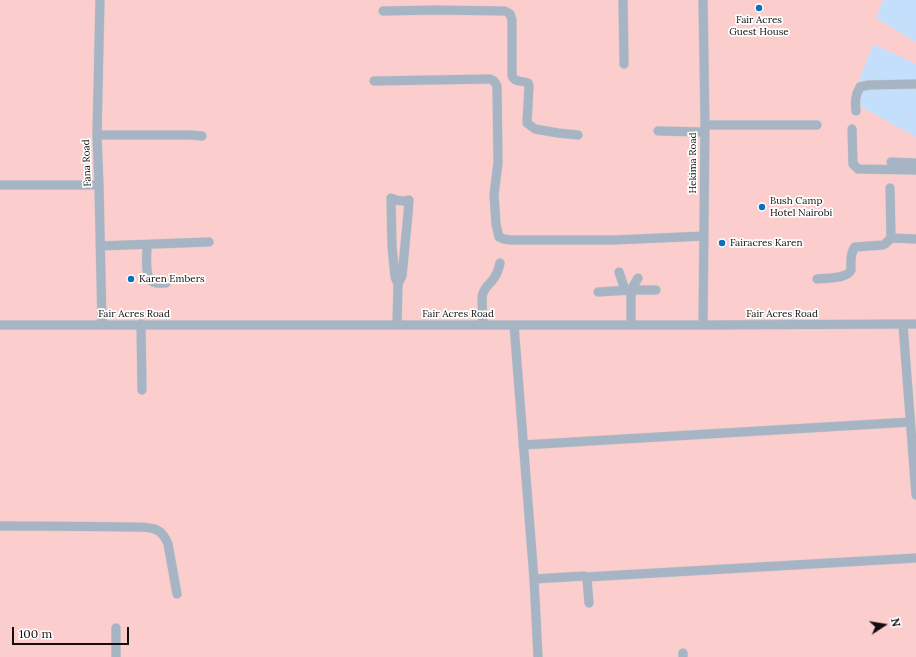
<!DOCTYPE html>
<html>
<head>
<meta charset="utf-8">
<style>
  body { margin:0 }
  #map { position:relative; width:916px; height:657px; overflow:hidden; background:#fcf0f0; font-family:Lora,serif }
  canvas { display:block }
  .north { position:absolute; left:864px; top:605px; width:40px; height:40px; -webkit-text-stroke:3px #fff; paint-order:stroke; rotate:78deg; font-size:11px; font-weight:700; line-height:16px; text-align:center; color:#140e0e }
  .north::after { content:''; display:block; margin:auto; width:14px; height:18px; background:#140e0e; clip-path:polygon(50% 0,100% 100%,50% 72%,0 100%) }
  .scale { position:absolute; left:12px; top:627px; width:117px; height:18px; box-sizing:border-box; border:2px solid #140e0e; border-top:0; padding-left:5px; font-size:12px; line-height:14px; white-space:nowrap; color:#140e0e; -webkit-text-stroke:3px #fff; paint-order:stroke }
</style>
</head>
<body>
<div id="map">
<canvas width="916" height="657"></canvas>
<div class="north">N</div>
<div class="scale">100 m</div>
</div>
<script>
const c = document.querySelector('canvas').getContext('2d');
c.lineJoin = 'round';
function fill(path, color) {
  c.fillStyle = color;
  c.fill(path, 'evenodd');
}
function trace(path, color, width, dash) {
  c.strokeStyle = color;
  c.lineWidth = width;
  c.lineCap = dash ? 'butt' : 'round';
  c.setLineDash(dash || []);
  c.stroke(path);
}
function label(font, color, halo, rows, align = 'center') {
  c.font = font + ' Lora,serif';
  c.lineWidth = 3.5;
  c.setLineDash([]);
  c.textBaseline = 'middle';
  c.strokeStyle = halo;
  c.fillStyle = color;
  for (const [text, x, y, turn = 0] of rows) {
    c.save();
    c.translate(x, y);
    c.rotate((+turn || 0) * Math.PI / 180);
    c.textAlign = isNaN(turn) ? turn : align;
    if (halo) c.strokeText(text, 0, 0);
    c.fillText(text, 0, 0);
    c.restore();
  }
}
const green = new Path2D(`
  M0,0H916V657H0Z`);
const water = new Path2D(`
  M883,0H916V42L876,18Z
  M873,44L916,64V137L851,101Z`);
const minor = new Path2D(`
  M100,0L97,135L99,185L102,325
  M623,0L624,64
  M703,0L705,125L703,325
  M383,11L436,10L505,11L510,14L512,20V75C514,83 522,80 528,83L529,86L527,123L535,129L558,133L578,135
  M374,81L490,79L494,81L497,86L498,163L494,195L496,224L499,237L504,239L510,240H615L704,236
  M856,111C855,101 855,96 860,87L869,85L916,84
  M705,125H817
  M852,129L853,164L858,169L916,170
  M658,131L704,132
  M97,135H191L202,136
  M891,162L916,163
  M0,185H99
  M890,188L891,238L916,239
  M147,245C147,254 144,278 153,282C157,284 162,283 166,283
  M100,246L209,242
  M619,272L625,290
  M817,279C826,278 847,279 851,270C851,262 850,253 855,247L883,245L885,244L891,238
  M598,292L631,290H656
  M141,324L142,390
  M0,325H703L916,324
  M397,325L398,284L395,277L392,247L391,198C397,201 402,202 409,200L408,214L402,276L398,284
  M483,325L482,297C484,286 489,286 494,278C497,274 499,268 500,263
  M514,325L534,579L538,657
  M631,325V290L638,278
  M903,325L916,495
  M523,445L910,422
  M0,526C41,526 82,526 124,527C133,527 150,526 157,530C163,533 166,539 168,544L177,594
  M586,577L916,558
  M534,579L584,576L587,579L589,603
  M683,653V657
  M116,657V628`);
const markers = [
  [759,8,4,"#0c71bd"],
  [762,207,4,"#0c71bd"],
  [722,243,4,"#0c71bd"],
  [131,279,4,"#0c71bd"]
];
const poiNames = [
  ["Fair Acres",759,20,"center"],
  ["Guest House",759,32,"center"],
  ["Bush Camp",770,201],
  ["Hotel Nairobi",770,213],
  ["Fairacres Karen",730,243],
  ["Karen Embers",139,279]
];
const streetNames = [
  ["Fana Road",87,163,-92],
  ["Hekima Road",693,163,-90],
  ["Fair Acres Road",134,314],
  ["Fair Acres Road",458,314],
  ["Fair Acres Road",782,314]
];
fill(green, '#fbcecd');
fill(water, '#c3dffb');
trace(minor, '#d7cccc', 10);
trace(minor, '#a6b4c4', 9);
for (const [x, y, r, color] of markers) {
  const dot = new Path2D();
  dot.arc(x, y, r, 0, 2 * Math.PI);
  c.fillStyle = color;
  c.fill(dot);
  trace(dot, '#fff', 1.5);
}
label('10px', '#140e0e', '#fff', poiNames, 'left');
label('10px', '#140e0e', '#fff', streetNames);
</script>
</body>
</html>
